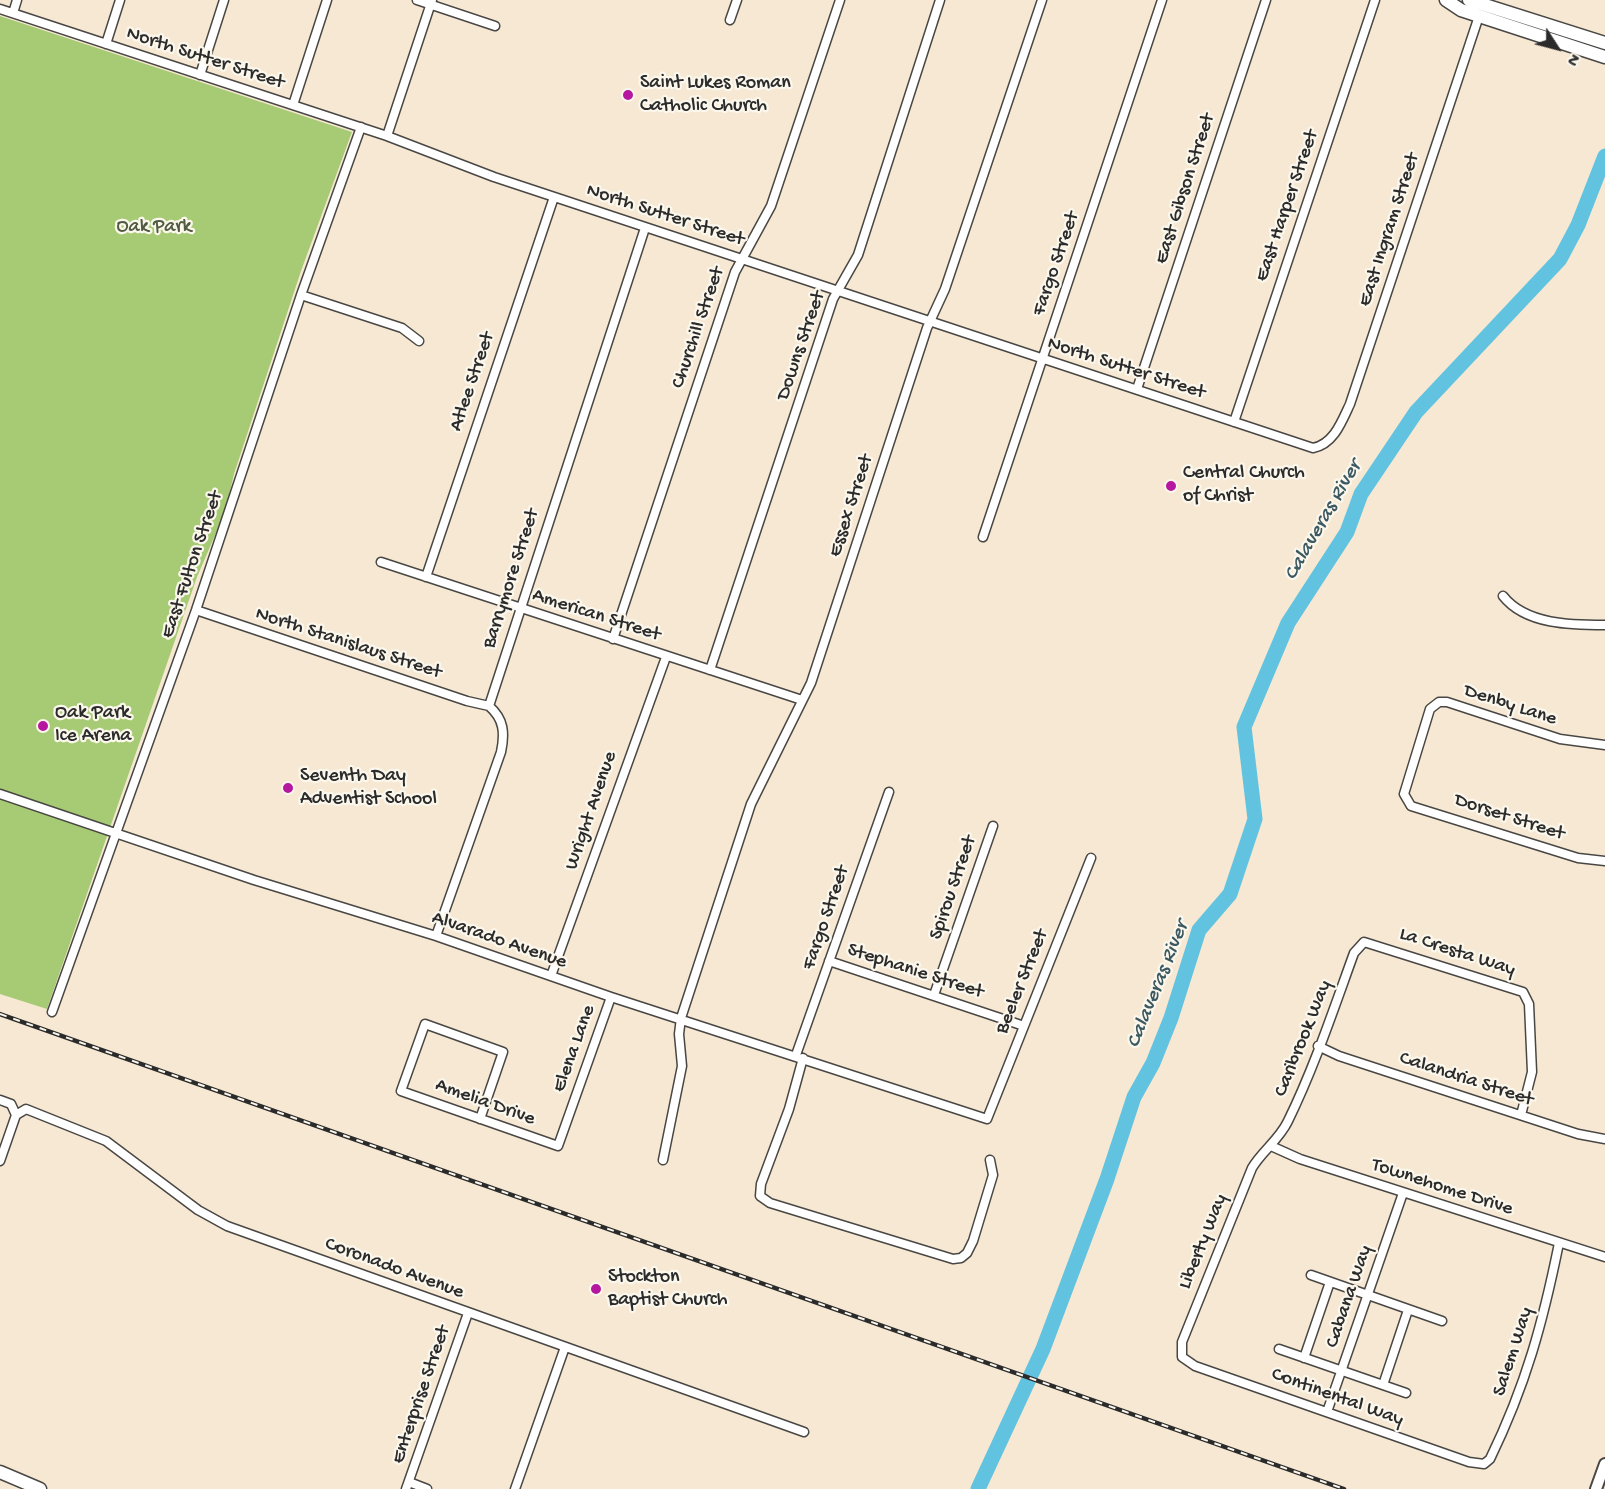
<!DOCTYPE html>
<html>
<head>
<meta charset="utf-8">
<style>
  body { margin:0 }
  #map { position:relative; width:1605px; height:1489px; overflow:hidden; background:#f6e8d2; font-family:"Gochi Hand",sans-serif }
  canvas { display:block }
  .north { position:absolute; left:1527px; top:18px; width:60px; height:60px; -webkit-text-stroke:4px #fbf7ec; paint-order:stroke; rotate:126deg; font-size:16px; font-weight:700; line-height:24px; text-align:center; color:#2b2b2b }
  .north::after { content:''; display:block; margin:auto; width:21px; height:27px; background:#2b2b2b; clip-path:polygon(50% 0,100% 100%,50% 72%,0 100%) }
</style>
</head>
<body>
<div id="map">
<canvas width="1605" height="1489"></canvas>
<div class="north">N</div>
</div>
<script>
const c = document.querySelector('canvas').getContext('2d');
c.lineJoin = 'round';
function fill(path, color) {
  c.fillStyle = color;
  c.fill(path, 'evenodd');
}
function trace(path, color, width, dash) {
  c.strokeStyle = color;
  c.lineWidth = width;
  c.lineCap = dash ? 'butt' : 'round';
  c.setLineDash(dash || []);
  c.stroke(path);
}
function label(font, color, halo, rows, align = 'center') {
  c.font = font + ' "Gochi Hand",sans-serif';
  c.lineWidth = 4.5;
  c.setLineDash([]);
  c.textBaseline = 'middle';
  c.strokeStyle = halo;
  c.fillStyle = color;
  for (const [text, x, y, turn = 0] of rows) {
    c.save();
    c.translate(x, y);
    c.rotate((+turn || 0) * Math.PI / 180);
    c.textAlign = isNaN(turn) ? turn : align;
    if (halo) c.strokeText(text, 0, 0);
    c.fillText(text, 0, 0);
    c.restore();
  }
}
const green = new Path2D(`
  M0,16L352,132L301,271L234,474L225,512L197,577L47,1009L0,994Z`);
const river = new Path2D(`
  M978,1489L1043,1349L1107,1179L1134,1097L1153,1063L1171,1018L1199,930L1230,894L1255,819L1244,727L1288,623L1347,532L1361,494L1416,412L1560,259L1578,225L1605,156`);
const minor = new Path2D(`
  M417,0L495,26
  M0,9L387,136L494,177L1313,448C1334,444 1342,421 1350,404L1479,16
  M13,13L17,0
  M730,20L737,0
  M106,44L120,0
  M200,75L224,0
  M293,105L327,0
  M387,136L432,0
  M301,295L402,328L419,341
  M1137,389L1266,0
  M1234,422L1375,0
  M983,537L1162,0
  M381,562L802,700
  M426,577L554,197
  M1503,596C1526,625 1572,625 1605,625
  M196,610L467,701L489,706
  M613,639L735,272L771,206L840,0
  M710,670L833,299L858,255L940,0
  M489,706L645,228
  M1605,745L1560,739L1447,702H1439L1430,709L1404,794L1411,806L1578,858L1605,861
  M0,794L254,880L436,936L611,997L987,1119L1091,858
  M436,936L501,752C505,733 504,719 489,706
  M829,961L1024,1026
  M551,976L666,657
  M934,995L993,826
  M52,1012L196,610L301,295L361,127
  M1318,1046L1339,1056L1578,1134L1605,1139
  M796,1055L889,792
  M803,1058L789,1109L761,1184L760,1196L770,1203L953,1259L961,1258L967,1253L973,1241L993,1175L990,1160
  M0,1100L11,1104L16,1115
  M16,1115L26,1109L106,1141L198,1210L227,1226L804,1432
  M1521,1115L1532,1072L1529,1004L1523,992L1364,942L1354,953C1334,1008 1314,1068 1288,1121C1279,1140 1262,1151 1252,1168L1182,1342V1357L1195,1366L1469,1462L1484,1464L1490,1459C1526,1385 1543,1322 1559,1243
  M480,1119L503,1052L425,1024L401,1091L558,1146L611,997
  M1271,1146L1300,1159L1605,1257
  M663,1160L682,1066L679,1034L681,1018L751,804L811,683L927,328L945,289L1042,0
  M0,1161L16,1115
  M1311,1275L1442,1321
  M1279,1349L1406,1393
  M1304,1358L1330,1282
  M1383,1385L1408,1310
  M1327,1412L1403,1193
  M409,1482L427,1489
  M406,1489L468,1313
  M515,1489L565,1347`);
const tertiary = new Path2D(`
  M1596,1489L1605,1464`);
const secondary = new Path2D(`
  M1446,0L1461,10L1605,57
  M1469,0L1605,43
  M0,1472L40,1489`);
const rail = new Path2D(`
  M0,1014L1344,1489`);
const markers = [
  [628,95,6,"#b5179e"],
  [1171,486,6,"#b5179e"],
  [43,726,6,"#b5179e"],
  [288,788,6,"#b5179e"],
  [596,1289,6,"#b5179e"]
];
const streetNames = [
  ["North Sutter Street",205,59,18],
  ["East Gibson Street",1186,189,-72],
  ["East Harper Street",1288,206,-71],
  ["North Sutter Street",665,216,18],
  ["East Ingram Street",1390,230,-72],
  ["Fargo Street",1057,264,-71],
  ["Churchill Street",699,328,-71],
  ["Downs Street",802,346,-71],
  ["North Sutter Street",1126,369,18],
  ["Atlee Street",473,382,-71],
  ["Essex Street",852,506,-72],
  ["East Fulton Street",193,565,-71],
  ["Barrymore Street",512,579,-72],
  ["American Street",596,616,18],
  ["North Stanislaus Street",348,644,18],
  ["Denby Lane",1510,706,18],
  ["Wright Avenue",592,811,-71],
  ["Dorset Street",1509,818,18],
  ["Spirou Street",954,888,-71],
  ["Fargo Street",827,918,-71],
  ["Alvarado Avenue",499,941,19],
  ["La Cresta Way",1457,953,18],
  ["Stephanie Street",915,972,18],
  ["Beeler Street",1023,982,-68],
  ["Caribrook Way",1304,1039,-68],
  ["Elena Lane",575,1049,-70],
  ["Calandria Street",1466,1080,18],
  ["Amelia Drive",485,1103,20],
  ["Townehome Drive",1442,1188,18],
  ["Liberty Way",1204,1242,-68],
  ["Coronado Avenue",394,1269,20],
  ["Cabana Way",1350,1297,-71],
  ["Salem Way",1514,1352,-72],
  ["Enterprise Street",422,1395,-71],
  ["Continental Way",1337,1398,20]
];
const poiNames = [
  ["Saint Lukes Roman",640,84],
  ["Catholic Church",640,107],
  ["Central Church",1183,474],
  ["of Christ",1183,497],
  ["Oak Park",55,714],
  ["Ice Arena",55,737],
  ["Seventh Day",300,777],
  ["Adventist School",300,800],
  ["Stockton",608,1278],
  ["Baptist Church",608,1301]
];
const parkNames = [
  ["Oak Park",154,228]
];
const waterNames = [
  ["Calaveras River",1324,521,-60],
  ["Calaveras River",1159,985,-68]
];
fill(green, '#a6cb74');
trace(river, '#62c3e0', 15);
trace(minor, '#494744', 11);
trace(tertiary, '#494744', 14);
trace(secondary, '#494744', 15);
trace(minor, '#fff', 8);
trace(tertiary, '#fff', 10);
trace(secondary, '#fff', 12);
trace(rail, '#2b2b2b', 4.5);
trace(rail, '#fbf7ec', 2, [7]);
for (const [x, y, r, color] of markers) {
  const dot = new Path2D();
  dot.arc(x, y, r, 0, 2 * Math.PI);
  c.fillStyle = color;
  c.fill(dot);
  trace(dot, '#fbf7ec', 2);
}
label('20px', '#2b2b2b', '#fbf7ec', streetNames);
label('20px', '#2b2b2b', '#fbf7ec', poiNames, 'left');
label('20px', '#505b41', '#fbf7ec', parkNames);
label('italic 21px', '#3c5961', '#fbf7ec', waterNames);
</script>
</body>
</html>
